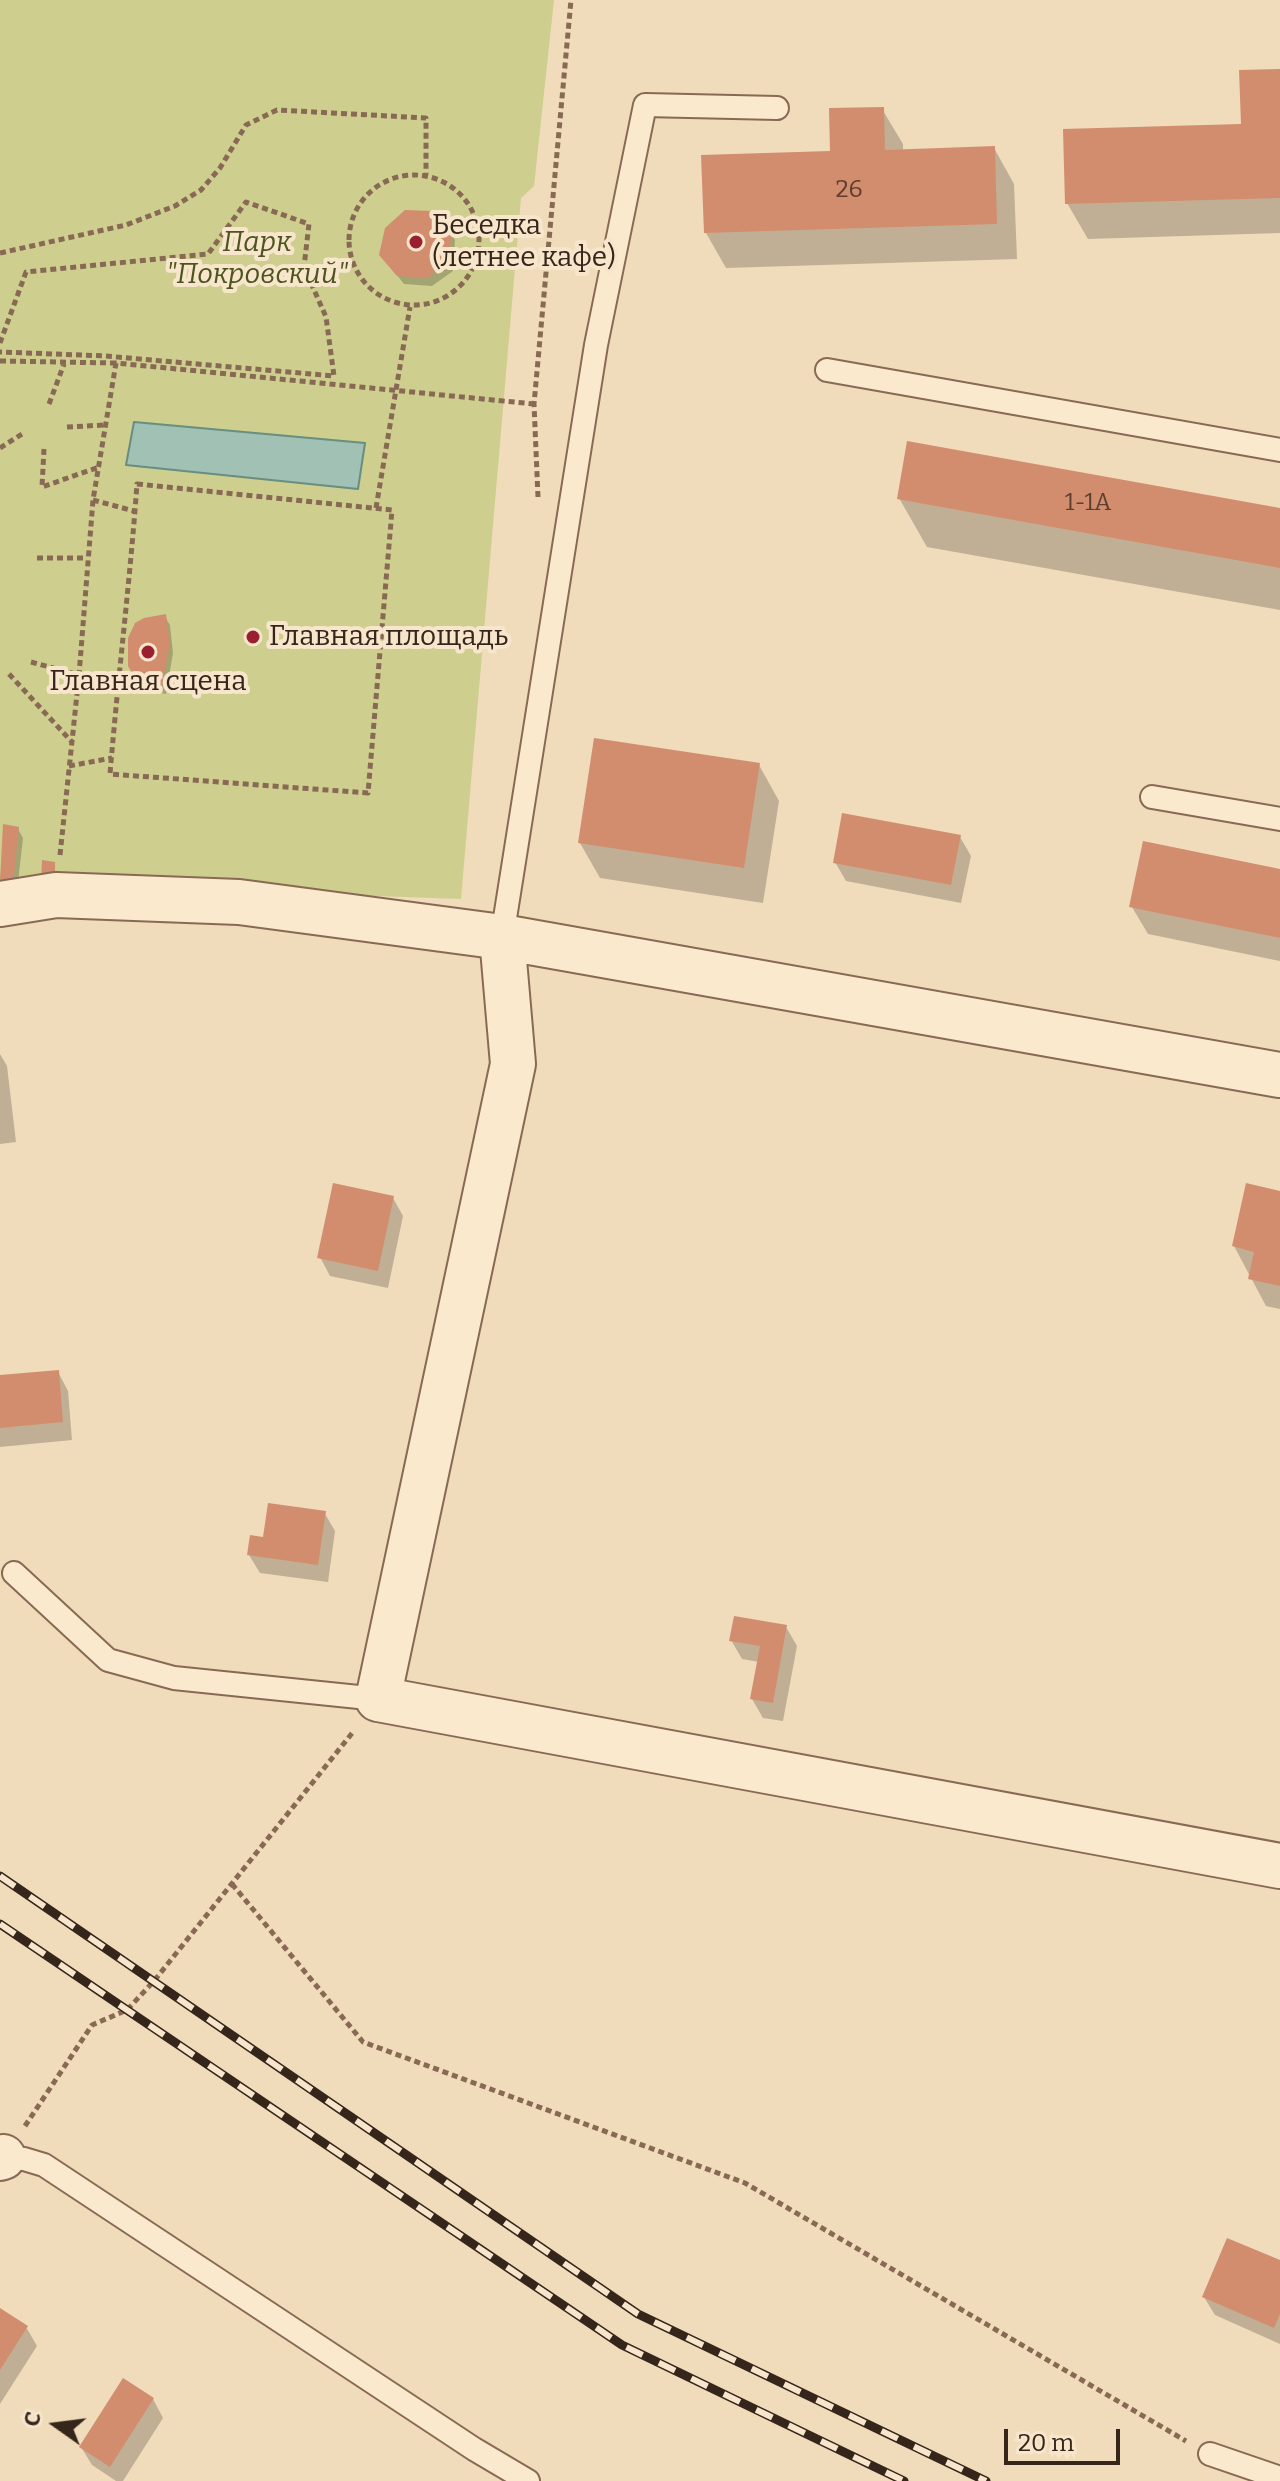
<!DOCTYPE html>
<meta charset="utf-8">
<style>
body{margin:0}
#map{position:relative;width:1280px;height:2481px;overflow:hidden;background:#f0dbbb;font-family:Bitter,serif}
canvas{display:block}
.north{position:absolute;left:16px;top:2385px;width:80px;height:80px;-webkit-text-stroke:6px #f7e6cb;paint-order:stroke;rotate:284deg;font-size:22px;font-weight:700;line-height:32px;text-align:center;color:#36251a}
.north::after{content:'';display:block;margin:auto;width:28px;height:36px;background:#36251a;clip-path:polygon(50% 0,100% 100%,50% 72%,0 100%)}
.scale{position:absolute;left:1004px;top:2429px;width:116px;height:36px;box-sizing:border-box;border:4px solid #36251a;border-top:0;padding-left:10px;font-size:24px;line-height:28px;white-space:nowrap;color:#36251a;-webkit-text-stroke:6px #f7e6cb;paint-order:stroke}
</style>
<div id="map">
<canvas width="1280" height="2481"></canvas>
<div class="north">С</div>
<div class="scale">20 m</div>
</div>
<script>
const ctx = document.querySelector('canvas').getContext('2d');
ctx.lineJoin = 'round';
function paint(path, color) { ctx.fillStyle = color; ctx.fill(path, 'evenodd'); }
function stroke(path, color, width, dash) { ctx.strokeStyle = color; ctx.lineWidth = width; ctx.lineCap = dash ? 'butt' : 'round'; ctx.setLineDash(dash || []); ctx.stroke(path); }
function write(font, color, halo, rows, align = 'center') {
  ctx.font = font + ' Bitter,serif'; ctx.lineWidth = 8; ctx.setLineDash([]); ctx.textBaseline = 'middle'; ctx.strokeStyle = halo; ctx.fillStyle = color; for (const [text, x, y, turn = 0] of rows) {
    ctx.save(); ctx.translate(x, y); ctx.rotate((+turn || 0) * Math.PI / 180); ctx.textAlign = isNaN(turn) ? turn : align; if (halo) ctx.strokeText(text, 0, 0); ctx.fillText(text, 0, 0); ctx.restore();
  }
}
paint(new Path2D(`
 M0,0H554L534,186L521,198L461,899L90,886L0,887Z`), '#cece8f');
const water = new Path2D(`
 M134,422L365,443L358,489L126,465Z`);
paint(water, '#a0c1b3');
stroke(water, '#678e80', 2);
paint(new Path2D(`
 M1280,71V233L1088,239L1067,203L1243,126Z
 M882,109L903,144V151L994,148L1014,184L1017,259L726,268L706,233L832,153Z
 M449,230L455,240L453,271L432,286L404,284L381,255Z
 M899,498L1280,510V610L927,547Z
 M165,617L170,625L173,653L166,694L150,691L142,685L130,665Z
 M759,765L779,801L763,903L600,878L580,843Z
 M5,827L18,829L23,838L17,892L0,883Z
 M960,837L971,856L961,903L846,881L835,862Z
 M1280,871V961L1148,934L1132,907Z
 M0,1054L7,1066L16,1142L0,1144Z
 M1280,1193V1309L1266,1306L1234,1246Z
 M393,1198L403,1216L388,1288L330,1276L320,1257Z
 M58,1372L68,1391L72,1440L0,1447V1377Z
 M324,1512L335,1531L328,1582L260,1573L249,1555L264,1539Z
 M786,1627L797,1646L783,1721L763,1718L752,1699L759,1662L742,1659L731,1640Z
 M1280,2262V2344L1215,2315L1204,2297Z
 M0,2310L26,2327L37,2346L0,2404Z
 M153,2399L163,2418L123,2481H116L92,2465L81,2447Z`), '#0003');
paint(new Path2D(`
 M1280,69V198L1065,204L1063,129L1241,124L1239,70Z
 M884,107L885,150L995,146L997,224L704,233L701,155L830,151L829,108Z
 M405,210L433,211L451,229L450,261L427,278L397,276L379,255L385,228Z
 M907,441L1280,508V568L897,499Z
 M166,614L170,643L162,686L150,685L134,676L128,666V638L135,623L144,618Z
 M594,738L760,763L744,868L578,843Z
 M842,813L961,835L951,885L833,863Z
 M3,824L19,827L13,884L0,882Z
 M1143,841L1280,869V938L1129,907Z
 M42,860L55,862V883H41Z
 M333,1183L394,1196L378,1271L317,1258Z
 M1246,1183L1280,1191V1286L1248,1279L1254,1252L1232,1246Z
 M59,1370L63,1422L0,1428V1375Z
 M268,1503L326,1511L318,1565L247,1555L250,1535L263,1537Z
 M734,1616L787,1625L773,1703L750,1699L760,1646L729,1641Z
 M1227,2238L1280,2260V2314L1274,2328L1202,2297Z
 M0,2308L28,2326L0,2370Z
 M123,2378L154,2398L110,2467L79,2447Z`), '#d18d6e');
const service = new Path2D(`
 M827,370L1280,450
 M1152,797L1280,819
 M502,937L596,345L645,105L777,108
 M14,1573L108,1660L174,1678L378,1699
 M3,2157L24,2159L44,2165L474,2449L528,2481
 M1210,2454L1280,2478`);
const minor = new Path2D(`
 M0,904L56,895L239,902L502,937L1280,1075
 M502,937L513,1064L378,1699L1280,1866
 M0,2158L3,2157`);
stroke(service, '#886a54', 26);
stroke(minor, '#886a54', 48);
stroke(new Path2D(`
 M349 240a65 65 0 1 1 130 0a65 65 0 1 1-130 0Z
 M0,253L126,225L175,206L201,190L220,168L246,125L277,110L426,118V174
 M0,343L26,272L208,254L246,202L309,224L304,267L326,317L334,376L106,356L0,352
 M0,361L116,363
 M49,404L64,364
 M67,427L104,425
 M0,448L22,434
 M44,449L42,487L99,467
 M137,484L392,510L368,793L110,774C118,677 130,581 137,484Z
 M538,497L534,404L571,0
 M93,500L134,511
 M376,508L410,307
 M37,558H87
 M31,662L79,675
 M9,674L72,742
 M69,766L112,758
 M60,855L79,675L93,500L116,363L534,404
 M232,1884L363,2042L745,2183L1186,2441
 M25,2126L92,2025L127,2010L154,1981L353,1732`), '#886a54', 5, [6, 4]);
stroke(service, '#fbe9ce', 22);
stroke(minor, '#fbe9ce', 44);
const rail = new Path2D(`
 M0,1876L638,2314L986,2481
 M0,1924L622,2345L904,2481`);
stroke(rail, '#36251a', 9);
stroke(rail, '#f7e6cb', 6, [18]);
for (const [x, y, r, color] of [
 [416,242,8,"#9b202f"],
 [253,637,8,"#9b202f"],
 [148,652,8,"#9b202f"]
]) { const dot = new Path2D(); dot.arc(x, y, r, 0, 2 * Math.PI); ctx.fillStyle = color; ctx.fill(dot); stroke(dot, '#f7e6cb', 3); }
write('24px', '#5d3f2f', null, [
 ["26",849,190],
 ["1-1А",1088,503]
]);
write('28px', '#36251a', '#f7e6cb', [
 ["Беседка",432,226],
 ["(летнее кафе)",432,258],
 ["Главная площадь",269,637],
 ["Главная сцена",148,682,"center"]
], 'left');
write('italic 28px', '#4c541f', '#f7e6cb', [
 ["Парк",257,243],
 ["\"Покровский\"",257,275]
]);
</script>
